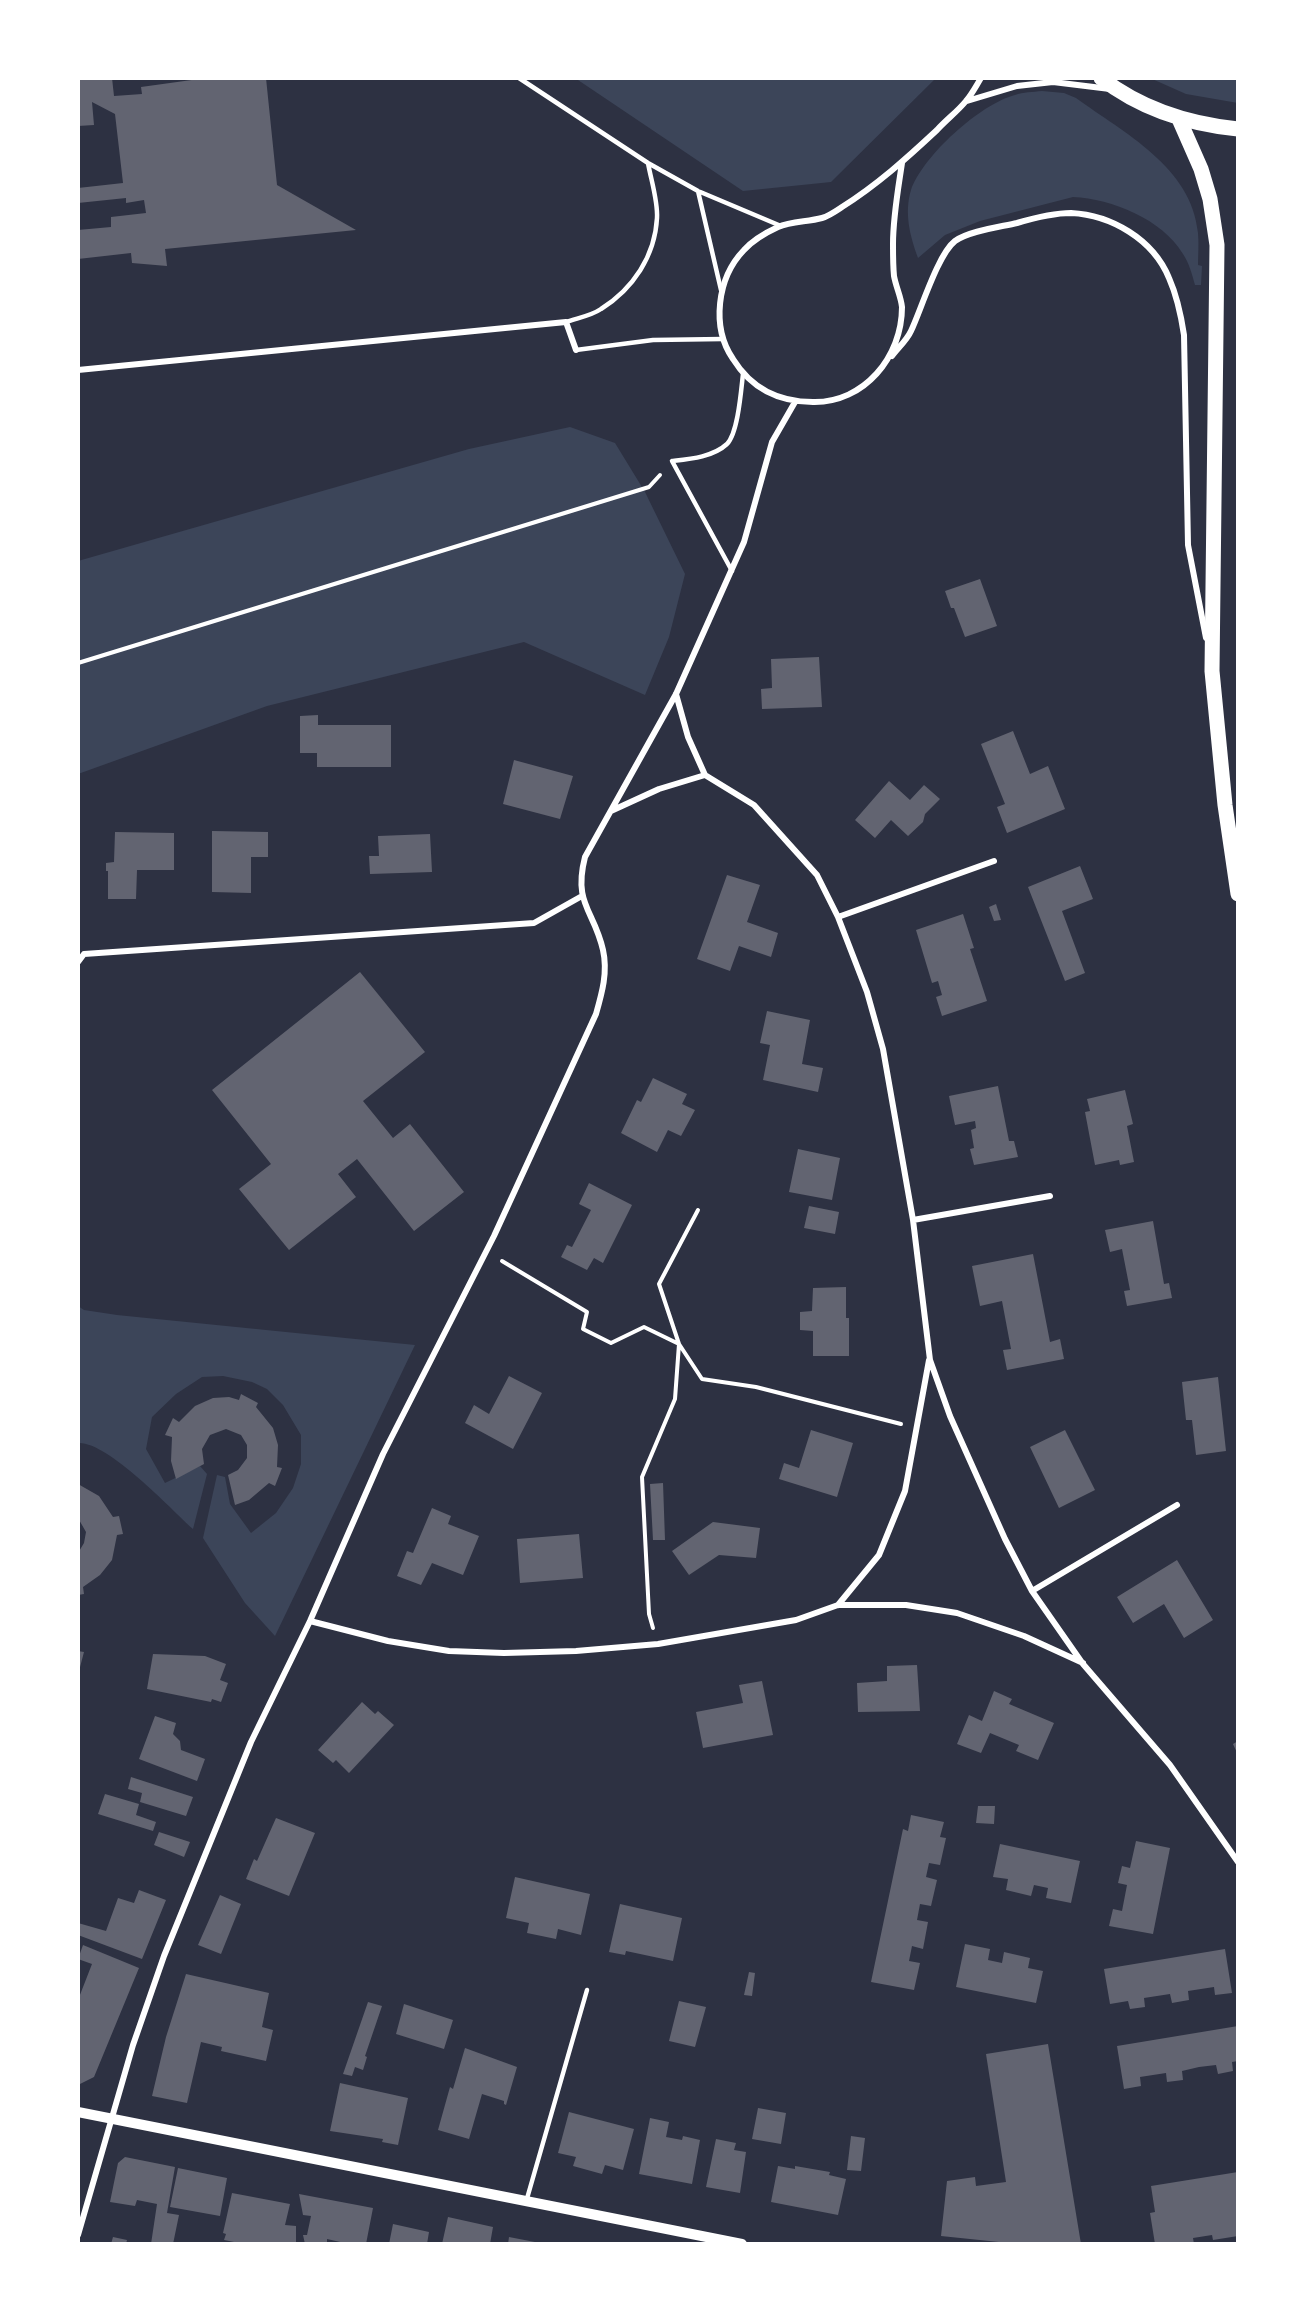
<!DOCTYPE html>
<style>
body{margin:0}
#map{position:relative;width:1316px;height:2322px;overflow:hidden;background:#2d3142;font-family:"Exo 2",sans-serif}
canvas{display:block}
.frame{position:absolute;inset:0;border:80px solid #fff;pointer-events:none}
</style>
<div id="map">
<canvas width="1316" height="2322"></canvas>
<div class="frame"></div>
</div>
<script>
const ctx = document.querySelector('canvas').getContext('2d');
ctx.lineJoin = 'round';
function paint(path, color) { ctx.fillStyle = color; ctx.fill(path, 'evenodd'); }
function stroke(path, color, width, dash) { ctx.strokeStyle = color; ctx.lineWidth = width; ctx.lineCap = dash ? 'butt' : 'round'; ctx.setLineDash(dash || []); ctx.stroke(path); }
paint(new Path2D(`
 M575,78H936L831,182L743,191Z
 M1150,78H1238V103L1186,94Z
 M1042,91L1064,93L1076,98C1124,133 1192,167 1198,233C1199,244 1198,255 1198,265L1202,266L1201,285H1195C1192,274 1189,263 1183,254C1162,219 1112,199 1073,197L980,221L945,235L918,258C910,236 904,213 911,190C923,156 980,104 1015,95C1023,92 1033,92 1042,91Z
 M570,427L615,443L645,492L685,574L669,637L645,695L524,642L267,706L78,774V561L469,449Z
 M78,1306L84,1310L117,1315L415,1345L275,1636L245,1603L203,1538L217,1475L225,1477L230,1504L251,1533L276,1513L293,1488L301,1464V1435L283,1405L267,1389L252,1382L223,1376L202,1377L176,1394L152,1417L146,1449L165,1483L200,1466L207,1474L193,1529C170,1508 107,1441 78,1443Z`), '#3c4559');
paint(new Path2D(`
 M78,78H112L114,96L142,94L141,87L206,78H266L277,185L356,230L165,249L167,266L132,263L131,253L78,259V230L111,227V217L146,213L144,200L126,203V198L78,203V188L123,183L115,114L92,102L94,125L78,126Z
 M980,579L997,626L965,637L954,608H951L945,591Z
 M819,657L822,707L762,709L761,689L772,688L771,659Z
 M318,715V725H391V767H317V753H300V716Z
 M1013,731L1030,774L1048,766L1065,809L1007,833L997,807L1005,804L981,744Z
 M514,760L573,776L560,819L503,804Z
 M889,781L910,800L924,785L940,799L925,814L923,822L908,836L891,820L875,838L855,820Z
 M212,831L268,832V857H251V893L212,892Z
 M115,832L174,833V870H137L136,899H108V871H106V863L114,862Z
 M430,834L432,872L370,874L369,856H379L378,836Z
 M1080,866L1093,899L1062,911L1085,973L1065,981L1028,887Z
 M727,875L760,885L747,922L778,933L771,957L739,946L730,971L697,959Z
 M996,904L1001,920L994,921L989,907Z
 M963,914L974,948L970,949L987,1001L942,1016L936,997L942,995L938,981L932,983L916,930Z
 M360,972L425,1052L363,1101L393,1138L410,1124L464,1192L414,1231L357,1159L338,1174L356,1197L289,1250L239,1189L271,1164L212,1090Z
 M767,1011L810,1020L802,1064L823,1068L818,1092L763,1080L770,1045L760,1043Z
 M653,1078L687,1094L682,1104L695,1110L681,1136L668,1130L657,1152L621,1133L637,1100L641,1102Z
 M998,1086L1009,1141H1014L1018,1157L974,1165L970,1149L974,1148L971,1130L976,1128L975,1121L955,1125L949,1096Z
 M1125,1090L1133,1124L1127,1126L1134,1162L1120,1165L1119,1160L1095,1165L1085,1112L1090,1111L1087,1099Z
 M798,1149L840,1158L832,1200L789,1192Z
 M589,1183L632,1205L603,1263L594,1258L587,1270L561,1257L567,1245L572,1247L591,1210L579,1204Z
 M809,1206L839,1212L835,1234L804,1228Z
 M1153,1221L1164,1284L1169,1283L1172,1298L1127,1306L1124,1291L1130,1290L1122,1249L1110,1252L1105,1230Z
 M1033,1254L1050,1342L1060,1339L1064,1359L1007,1370L1003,1350L1011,1349L1002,1301L980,1306L972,1266Z
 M846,1287V1318H849V1356H813V1331L800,1330V1312L812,1311L813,1288Z
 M509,1376L542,1393L513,1449L465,1423L474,1405L489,1414Z
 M1218,1377L1226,1451L1196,1455L1192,1420H1186L1182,1382Z
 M241,1394L258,1403L256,1407L273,1428L278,1445L277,1467L282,1468L275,1486L269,1483L249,1500L235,1505L228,1475L238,1470L247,1458V1445L241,1435L226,1429L210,1435L202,1449L204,1464L176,1479L171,1461L172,1437L165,1435L173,1418L179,1422L195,1406L213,1398L229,1397L239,1400Z
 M811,1430L853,1443L837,1497L779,1479L784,1463L799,1468Z
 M1065,1430L1095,1490L1059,1508L1030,1447Z
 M663,1483L665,1540H653L650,1484Z
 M78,1484L99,1496L113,1517L119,1516L123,1534L117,1535L112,1560L100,1575L83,1587L84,1594L78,1595V1553L84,1543L86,1532L78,1518Z
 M432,1508L451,1516L448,1524L479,1536L463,1575L432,1563L421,1585L397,1576L407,1551L413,1553Z
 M713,1522L760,1528L756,1558L719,1555L689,1575L672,1551Z
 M579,1534L583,1578L520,1583L517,1539Z
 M1177,1560L1213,1620L1184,1638L1164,1604L1133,1623L1117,1597Z
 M78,1651L84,1652L79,1671H78Z
 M153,1654L205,1656L226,1664L220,1680L228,1683L221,1702L212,1699L211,1702L147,1689Z
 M917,1665L920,1711L858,1712L857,1683L887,1681V1666Z
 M762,1681L773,1735L703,1748L696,1712L743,1703L739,1685Z
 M994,1691L1012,1699L1009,1704L1054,1723L1038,1760L1016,1751L1019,1745L990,1733L981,1753L957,1744L969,1715L982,1721Z
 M362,1702L375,1714L378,1711L394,1725L349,1773L336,1760L333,1763L318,1750Z
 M155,1716L176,1723L173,1734L180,1741L181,1750L205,1759L197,1781L139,1759Z
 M1238,1741V1755L1233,1744Z
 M131,1777L193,1797L186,1816L140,1802L142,1793L128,1789Z
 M105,1794L139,1804L136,1815L156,1822L153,1831L98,1814Z
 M978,1806H995L994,1824L976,1823Z
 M911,1815L944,1822L940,1837L946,1838L940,1865L929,1863L926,1877L937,1880L931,1906L920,1904L917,1920L928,1922L923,1949L912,1946L909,1961L920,1963L914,1990L871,1982L903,1829L908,1831Z
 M276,1818L315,1833L289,1896L246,1879L254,1859L257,1861Z
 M159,1832L190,1842L184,1857L154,1845Z
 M1136,1841L1170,1848L1153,1934L1109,1926L1113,1909L1122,1911L1127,1885L1118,1883L1122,1866L1130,1868Z
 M1000,1844L1080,1861L1071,1903L1046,1898L1048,1888L1034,1885L1031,1896L1006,1890L1008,1879L993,1877Z
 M515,1877L590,1894L581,1935L558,1929L556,1939L527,1933L529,1923L506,1918Z
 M139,1890L166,1900L142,1959L78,1935V1923L106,1931L118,1898L134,1903Z
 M220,1895L241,1904L221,1954L198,1945Z
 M620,1904L682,1918L673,1961L626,1951L625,1955L609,1952Z
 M965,1944L990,1949L988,1960L1002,1963L1004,1952L1030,1958L1028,1968L1043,1971L1036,2003L956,1987Z
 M83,1945L139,1968L94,2077L80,2084H78V2000L92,1964L78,1959Z
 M1225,1949L1232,1993L1215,1995L1214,1987L1188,1991L1189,2000L1172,2003L1170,1994L1144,1998L1145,2007L1130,2009L1128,2001L1110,2004L1104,1969Z
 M749,1972L755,1973L752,1996L744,1995Z
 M186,1974L269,1993L262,2027L273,2030L266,2061L221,2051L222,2047L201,2042L187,2103L152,2096L166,2037Z
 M679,2001L706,2007L695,2047L669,2041Z
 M368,2002L382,2006L365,2056L367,2057L363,2070L355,2067L352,2076L343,2074Z
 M404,2004L453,2020L444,2049L396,2034Z
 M1238,2026V2061L1232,2062L1233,2071L1218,2074L1216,2065L1199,2067L1182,2071L1183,2080L1167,2082L1166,2073L1140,2077L1141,2086L1124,2089L1117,2046Z
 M1048,2044L1081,2244H1018L941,2236L947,2181L975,2177L976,2186L1006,2182L986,2054Z
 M465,2048L517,2067L506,2105L504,2104V2101L482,2094L469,2139L438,2130L450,2087L453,2089Z
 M340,2083L408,2098L398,2145L382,2142L383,2139L330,2131Z
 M758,2108L786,2113L781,2144L752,2139Z
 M569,2112L634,2129L623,2170L605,2165L602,2174L573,2166L576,2157L558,2153Z
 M650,2118L669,2122L666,2137L682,2140L683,2136L700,2140L692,2184L639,2174Z
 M851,2136L865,2138L861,2171L847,2170Z
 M716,2139L736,2143L734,2150L746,2152L740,2193L706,2187Z
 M125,2157L175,2167L167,2213L179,2215L173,2244H151L157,2204L137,2200L135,2206L110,2202L118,2163Z
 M778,2166L795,2169V2166L830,2172L829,2175L846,2179L838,2215L771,2202Z
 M178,2168L227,2178L220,2216L170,2207Z
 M1238,2172V2236L1213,2240L1212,2235L1193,2238L1194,2244H1155L1150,2213L1155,2212L1151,2186Z
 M232,2193L290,2204L285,2225L296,2226V2244H244L224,2240L226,2234L223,2233Z
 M299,2194L373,2208L366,2244H349L327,2239V2244H305L303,2235H307L311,2216L303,2215Z
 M448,2217L493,2227L490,2244H442Z
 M393,2224L429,2232L427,2244H389Z
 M113,2237L127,2240L126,2244H111Z
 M509,2237L540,2243V2244H508Z`), '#626471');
stroke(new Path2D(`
 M78,663L649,487L660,475
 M502,1261L587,1312L583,1329L611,1343L644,1327L679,1344L659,1284L698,1210
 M653,1628L649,1614L642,1477L675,1399L679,1344L702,1379L756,1387L901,1424`), '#fff', 4);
stroke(new Path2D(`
 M519,78L648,163L698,191L781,226
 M698,191L721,290
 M566,322C577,318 591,316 601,309C633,289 655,256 657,218C658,201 651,180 648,163
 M576,350L653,340L723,339
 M732,571L672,461C690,459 713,457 727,444C738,433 741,391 743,374
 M526,2202L587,1990`), '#fff', 4.5);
stroke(new Path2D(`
 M967,101L1017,86L1053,82L1110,89
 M902,163C898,190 893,217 893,244C893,255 893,266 894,276C896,287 901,297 902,307C902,357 864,403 813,402C779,402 751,388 733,359C711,327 717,278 744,250C753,240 765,233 778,227C791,221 808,222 822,218C829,216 836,211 842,207C877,185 907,158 937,130C946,120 958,111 966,101C972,94 976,86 981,78
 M892,356C898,348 907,340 911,331C921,310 938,254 955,241C969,231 1000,227 1017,223C1034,218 1052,213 1071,213C1111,215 1153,239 1169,278C1177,296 1181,315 1184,335L1188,545L1206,638
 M78,370L566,322L576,350
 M705,775L754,805L817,875L838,917L867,992L883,1049L913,1220L930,1360L950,1416L1005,1539L1032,1591L1083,1664L1170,1765L1238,1862
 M611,811L659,789L705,775L688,737L676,694
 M838,917L994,861
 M78,962L84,954L534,923L582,896
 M913,1220L1050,1196
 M1032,1591L1177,1505
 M838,1605L879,1555L905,1491L929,1360
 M310,1621L388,1641L449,1651L504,1653L576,1651L658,1644L796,1620L838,1605H906L957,1613L1024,1636L1083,1663
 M78,2235L133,2045L164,1956L251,1742L310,1621L383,1454L494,1236L596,1014C602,993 608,972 603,950C594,910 573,904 585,857L676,694L744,542L772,442L795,402`), '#fff', 6);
stroke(new Path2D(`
 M78,2112L742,2244`), '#fff', 10);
stroke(new Path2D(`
 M1101,78C1141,109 1188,124 1238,129
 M1179,119L1201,169L1210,199L1217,245L1212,671L1225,805L1238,894`), '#fff', 15);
</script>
